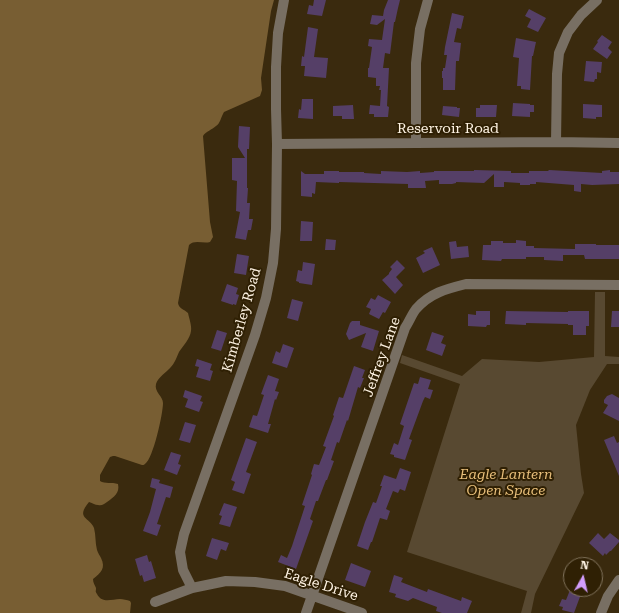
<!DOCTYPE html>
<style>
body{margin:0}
#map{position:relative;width:619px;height:613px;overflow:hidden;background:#3a2a0e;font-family:"Roboto Serif",serif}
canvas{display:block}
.north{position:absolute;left:563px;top:557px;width:40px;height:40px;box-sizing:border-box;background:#2f2004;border:1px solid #82745d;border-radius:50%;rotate:8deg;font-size:11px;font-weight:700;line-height:16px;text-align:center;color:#fef3e3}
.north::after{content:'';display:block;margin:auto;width:14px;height:18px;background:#d29dfd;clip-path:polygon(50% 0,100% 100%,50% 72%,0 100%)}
</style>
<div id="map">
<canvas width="619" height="613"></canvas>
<div class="north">N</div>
</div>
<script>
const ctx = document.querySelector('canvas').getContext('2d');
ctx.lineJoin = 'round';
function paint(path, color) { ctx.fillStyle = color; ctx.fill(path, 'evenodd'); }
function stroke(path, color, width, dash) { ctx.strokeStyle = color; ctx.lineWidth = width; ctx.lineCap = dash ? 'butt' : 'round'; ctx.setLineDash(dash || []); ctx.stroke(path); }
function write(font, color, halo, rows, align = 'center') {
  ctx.font = font + ' "Roboto Serif",serif'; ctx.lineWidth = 4; ctx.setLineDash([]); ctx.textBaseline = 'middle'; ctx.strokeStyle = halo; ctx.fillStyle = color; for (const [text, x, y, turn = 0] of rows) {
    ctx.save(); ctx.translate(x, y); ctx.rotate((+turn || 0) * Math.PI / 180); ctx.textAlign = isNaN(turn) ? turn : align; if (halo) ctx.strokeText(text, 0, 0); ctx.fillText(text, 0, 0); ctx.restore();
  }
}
paint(new Path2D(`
 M595,292H605V356L619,357V364H607L590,390L576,425L581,474L584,493L535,594L531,613H521L527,591L407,552L460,384L400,363L402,355L462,376L482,359L539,362L594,357Z`), '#584931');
paint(new Path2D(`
 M0,0H274L271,11L261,78L262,90L260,96L224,112C221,117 220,124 216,126C212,130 206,131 203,136L210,222L213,237L210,242C203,244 195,239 189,245L178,303C179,309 184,309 188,313C189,318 192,326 191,331C190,339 183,346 179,352C176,359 174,365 168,370C164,374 158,378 156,384C154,392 163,396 163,403C163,414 153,459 145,464C144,465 143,465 142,465L115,456H113L110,457L100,475V481C105,484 112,482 118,484C120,493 114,497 107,502C104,504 102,506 98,505C95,505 93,503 89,502C75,519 90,517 94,528C96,535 95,543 97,550C98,553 100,556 101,558C106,568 101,573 93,579C93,583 95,585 96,588C96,592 95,591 97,594C102,604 112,599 120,599C123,599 127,600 130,601L131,603L130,613H0Z`), '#785e33');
paint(new Path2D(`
 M314,0H326L322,16L307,14L309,5L313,6Z
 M388,0H400L398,8L395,22H394L390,54L385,53L383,68H389L387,106L389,107L388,117H374V114H369L370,105L380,106L381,90H379L380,86H376V78L368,77V68H369L372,47L368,46L369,39L382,40L385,19L377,25L370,24L372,15L383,16L384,10Z
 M529,9L546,18L538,32L527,27L531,19L525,16Z
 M452,13L464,16L461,29L457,28L454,42L461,43L459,61H456L455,90H443V78H442V71H443V68H445L447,55H444L445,47Z
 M308,27L318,29L314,57L328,58L326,78L304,76L305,66H301L302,56L304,57Z
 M602,35L612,42L608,48L612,52L607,59L593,49L598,42L597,41Z
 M516,38L536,42L533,56H532L530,90L521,89V86H517L519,58L513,57Z
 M586,61L602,62L601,73L597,72V79H595L594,82L584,81Z
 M302,99H313V119L298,118L299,109L301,110Z
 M513,103L530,104V105H534V112H530V117L512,116Z
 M583,104L602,105V117H596V119L583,118Z
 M353,105L354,119H342V116H333V106Z
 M480,105H497L496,117H476V108H480Z
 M443,106L457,107V108H460L459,117L442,115Z
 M239,126L250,127L249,149H247V188H248L247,203H250L249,219H253L251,230H248L246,240L235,238L240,212L236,211L237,181L232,180V158H245L238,147Z
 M474,170L511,171V173H529V171H548L549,170L602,173V171L610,170V172H619V184L592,185L581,184V192L574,191V185L536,182V184H530V185H520V183L504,182V187H494V174L484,183L456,182V183L452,184H439V180L425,181L426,188H408V184L339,182V183L316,182L315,194L312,193V197L301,196V171L305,174H324V171H339V172H364V173L381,174V171L407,172L420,171V173L434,172V171H474Z
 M301,221L313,222L312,241H300Z
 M326,239L336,240L335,250H325Z
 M516,240L526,241V246H534V248L575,249V244H596V245H619V259H585L584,255H563V261L544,260V257H526V259H502L501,261L482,260L483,245H491V241H503V243H516Z
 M456,241L457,247L468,246L469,257L451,259L449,242Z
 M432,247L440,265L423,273L416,258L425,253L423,251Z
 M237,254L249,256L246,275L234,273Z
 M397,260L405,268L396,277L403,285L395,294L382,280L389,274V273L392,269L390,267Z
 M303,262L315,264L312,285L299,283V282L296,281L298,270L302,271Z
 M227,284L238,288L236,294L239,295L236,305L233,304V305L221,301Z
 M378,295L391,302L385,313L383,312L379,319L369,314L371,309L366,307L371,298L375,300Z
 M292,299L303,302L298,321L287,318Z
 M476,311H490V325H487L486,327L468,326V314L476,315Z
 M506,311L568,312V311H589V326H586V335H573V325H568V324L526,323V325L505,324Z
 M612,311H619V327H611Z
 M352,321H360V325L379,331L373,351L361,347L366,333L349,340L346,334L350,323Z
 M217,330L227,333L221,351L211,348Z
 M432,332L444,336L441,343L446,345L442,356L426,350Z
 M283,344L294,348L287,368L272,363L276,351L280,353Z
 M197,359L212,364L210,370L213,371L210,381L196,377L199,367L195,366Z
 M354,366L365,370L362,378H364L360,388L358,387L348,421L347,420L339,443L337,442L331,460L334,461L327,480H326L318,501H316L310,519L313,521L296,569L278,562L281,555L287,558L292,546L305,506L302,505L312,475L311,474L314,464L319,465L326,447L323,446L334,416L333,415L339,397L343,398Z
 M268,375L279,379L275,391L279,392L276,400L275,399L268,424H271L268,433L249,427L253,415L257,416L264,395L261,394Z
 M420,377L431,380L428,389L433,390L430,399L425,397L423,401L409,439L412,440L405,460L394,457V455L390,454L394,443L398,445L404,426L400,424L414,383L418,384Z
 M185,390L202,396L200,401L203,402L199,412L185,407L188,399L183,397Z
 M612,394L619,398V421L603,413L608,405L604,403V400L607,396Z
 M185,422L196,425L190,443L179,440Z
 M614,436L617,443L619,442V476L604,440Z
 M246,438L257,442L246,472L251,474L244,494L232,490L235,482L231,480Z
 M171,452L181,455L178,464L181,465L177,475L164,470Z
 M400,468L411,472L405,491L400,489L398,493L393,491L386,509L390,511L387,520L380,518L372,542H371L368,550L357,546L365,522L373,502L376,503L382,486H380L384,475L396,479Z
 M152,478L160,480L159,483L173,487L170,498L166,497L157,524L161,525L157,536L143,531L150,512L156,489L150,487Z
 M224,503L237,507L230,527L219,524L222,516L219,515Z
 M598,533L604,539L610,533L619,540V542L611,551H610L606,555L605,553L603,556L589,543Z
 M212,538L229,543L226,551L221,549L217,560L206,556Z
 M147,555L149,562L151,561L156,578L144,582L142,575L140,576L135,559Z
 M351,563L371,571L365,587L345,580Z
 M394,575L403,578L401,582L427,592L428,589L461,601L462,597L472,601L467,613H442L436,611L437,607L413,598L408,601L395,597L396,594L389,592Z
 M570,590L581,594L574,613L562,610L563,607L559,606L562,599L566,600Z`), '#553f67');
stroke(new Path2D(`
 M556,142L557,74L559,53L568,32L581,15L597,0
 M416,143V63L420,29L428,0
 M277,144L556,142L619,143
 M192,588L183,570L180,552L184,534L255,335L266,298L273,263L276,229L277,144L276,109V67L278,33L284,0
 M155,602L192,588L226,581L255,582L285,586L362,613
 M306,613L405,328C409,322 412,314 416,309C430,293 446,289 466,284L619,285
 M601,613L608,596L619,580`), '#786f63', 10);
write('14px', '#fef3e3', '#2f2004', [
 ["Reservoir Road",448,129],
 ["Kimberley Road",242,320,-74],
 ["Jeffrey Lane",382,357,-70],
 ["Eagle Drive",321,585,18]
]);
write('italic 14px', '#e7be7a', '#2f2004', [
 ["Eagle Lantern",506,475],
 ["Open Space",506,491]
]);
</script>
